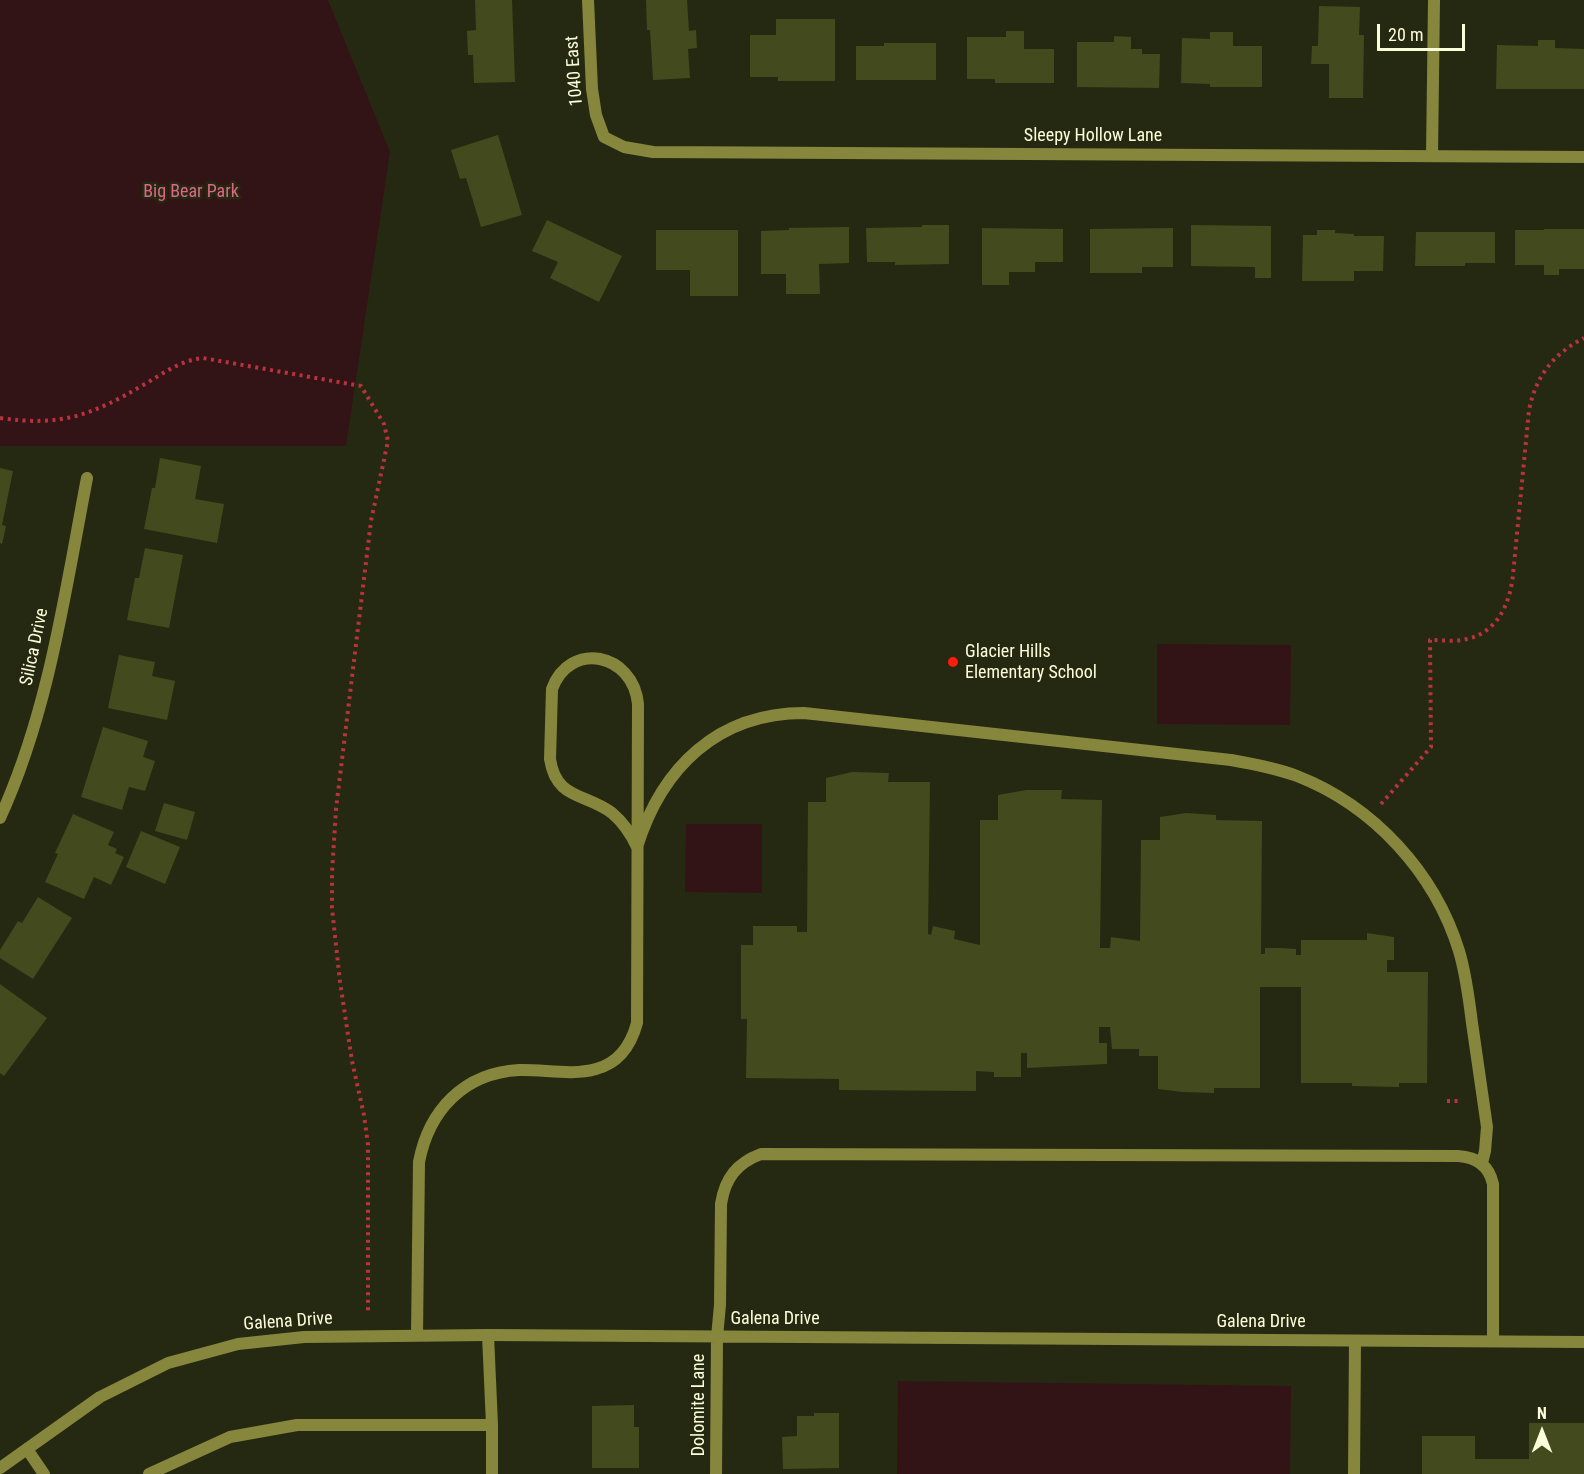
<!DOCTYPE html>
<style>
body{margin:0}
#map{position:relative;width:1584px;height:1474px;overflow:hidden;background:#262911;font-family:"Roboto Condensed",sans-serif}
canvas{display:block}
.north{position:absolute;left:1512px;top:1402px;width:60px;height:60px;-webkit-text-stroke:4px #262911;paint-order:stroke;rotate:0deg;font-size:16px;font-weight:700;line-height:24px;text-align:center;color:#fbfeda}
.north::after{content:'';display:block;margin:auto;width:21px;height:27px;background:#fbfeda;clip-path:polygon(50% 0,100% 100%,50% 72%,0 100%)}
.scale{position:absolute;left:1377px;top:24px;width:88px;height:27px;box-sizing:border-box;border:3px solid #fbfeda;border-top:0;padding-left:8px;font-size:18px;line-height:21px;white-space:nowrap;color:#fbfeda;-webkit-text-stroke:4px #262911;paint-order:stroke}
</style>
<div id="map">
<canvas width="1584" height="1474"></canvas>
<div class="north">N</div>
<div class="scale">20 m</div>
</div>
<script>
const ctx = document.querySelector('canvas').getContext('2d');
ctx.lineJoin = 'round';
function paint(path, color) { ctx.fillStyle = color; ctx.fill(path, 'evenodd'); }
function stroke(path, color, width, dash) { ctx.strokeStyle = color; ctx.lineWidth = width; ctx.lineCap = dash ? 'butt' : 'round'; ctx.setLineDash(dash || []); ctx.stroke(path); }
function write(font, color, halo, rows, align = 'center') {
  ctx.font = font + ' "Roboto Condensed",sans-serif'; ctx.lineWidth = 5; ctx.setLineDash([]); ctx.textBaseline = 'middle'; ctx.strokeStyle = halo; ctx.fillStyle = color; for (const [text, x, y, turn = 0] of rows) {
    ctx.save(); ctx.translate(x, y); ctx.rotate((+turn || 0) * Math.PI / 180); ctx.textAlign = isNaN(turn) ? turn : align; if (halo) ctx.strokeText(text, 0, 0); ctx.fillText(text, 0, 0); ctx.restore();
  }
}
paint(new Path2D(`
 M0,0H328L390,152L346,446H0Z
 M1157,644L1291,645L1290,725L1157,724Z
 M686,824H762V893L685,892Z
 M898,1381L1291,1386L1290,1474H897Z`), '#331416');
paint(new Path2D(`
 M475,0H512L515,82L474,83L473,55H468L467,31L476,30Z
 M646,0H687L689,31L696,30L697,48L688,49L690,78L653,80L650,30H647Z
 M1319,6L1360,7L1359,35H1364L1363,98H1329V64H1311L1312,46H1318Z
 M776,19H835V81H778V77H750V35H776Z
 M1006,31H1024V49H1054V83H995V79H967V37H1006Z
 M1210,32H1233V46H1262V87H1210V84L1181,83L1182,38L1210,39Z
 M1114,36L1131,37V49H1142V54H1160L1159,88L1077,87V42H1114Z
 M1538,40H1555V48L1584,49V89H1496L1497,45L1538,46Z
 M884,43H936V80H856V46H884Z
 M498,135L522,215L481,227L466,178L460,179L451,150Z
 M547,220L622,256L599,302L550,278L558,262L532,251Z
 M922,225H949V264L895,265V262H867L866,228L922,227Z
 M1191,225L1271,226V278H1255V267L1191,266Z
 M849,227V263L819,264L820,294H786V274H761V231L789,230V228Z
 M982,228L1063,229V262H1035V272H1009V285H982Z
 M1173,228V267H1142V273H1090V229Z
 M1544,229H1584V269H1559V275H1544V265H1515V230H1544Z
 M656,230H738V296H690V270H656Z
 M1317,230H1335V233L1354,234V236H1384L1383,271H1354V281H1302L1303,235H1317Z
 M1416,232H1495V263H1465V266H1415Z
 M160,458L201,466L195,499L224,504L217,543L144,529L152,488H155Z
 M0,468L13,471L2,525L6,526L2,544L0,543Z
 M145,548L183,555L169,628L127,620L135,578H139Z
 M119,655L155,662L152,676L175,681L167,720L108,708Z
 M103,727L148,741L143,757L155,761L145,791L129,787L122,810L81,797Z
 M852,772L889,773L888,782H930L928,934L931,935L933,926L955,931L954,939L980,945V820H998V795L1026,790H1062L1061,799L1102,800L1100,948H1110L1111,937L1140,941L1141,840H1160V817L1186,813L1216,815V820L1262,821L1261,954H1265V948H1279L1296,949V955H1301V940H1367V933L1394,937V960H1387V972H1428L1427,1083H1399V1087L1352,1086V1083H1301V987H1260V1088H1214V1093L1183,1092L1158,1089V1056H1139V1049H1112L1110,1027H1099V1043H1107V1064L1027,1068V1053H1021V1077H994V1072L976,1071V1091L839,1090V1079L746,1078L747,1019H741V945H753V926H797V932H807L808,802H826V778Z
 M164,803L195,812L187,840L155,831Z
 M73,814L114,832L108,845L117,849L115,853L124,857L111,885L94,877L84,899L45,882L58,854L55,853Z
 M141,831L180,847L165,884L126,867Z
 M38,897L72,918L33,979L0,958V950L18,921L22,923Z
 M0,984L47,1018L4,1076L0,1073Z
 M634,1405V1427H639V1468H592V1406Z
 M814,1413H839V1468L783,1469L782,1437L797,1436V1416H814Z
 M1529,1423H1584V1474H1422V1436H1475V1459H1529Z`), '#424a1e');
stroke(new Path2D(`
 M0,418C62,427 92,415 145,384C164,373 181,360 203,358L361,386L384,424L388,441L371,521L336,809L332,873V908L340,982L352,1061L364,1115L368,1145V1312
 M1381,804L1431,747L1430,640C1442,640 1456,642 1467,639C1498,632 1510,603 1513,575L1529,410C1536,376 1553,354 1584,338
 M1447,1101H1458`), '#b9333f', 4, [3, 4.5]);
stroke(new Path2D(`
 M637,847C662,767 718,713 804,713L1231,760C1254,764 1276,768 1297,776C1374,806 1435,873 1459,951C1466,974 1469,999 1472,1023C1477,1058 1482,1092 1487,1127L1485,1151L1482,1163
 M417,1335L419,1162C429,1110 464,1073 519,1070C543,1069 572,1076 596,1069C619,1063 631,1045 637,1023L638,704C633,653 570,640 552,689L550,759C556,800 586,793 612,813C624,823 631,834 637,847
 M488,1335L492,1425
 M717,1337L720,1305L721,1204C725,1178 737,1163 761,1154L1458,1156C1477,1157 1489,1166 1493,1184V1341
 M27,1449L44,1474
 M149,1474L230,1437L297,1425H492V1474
 M1354,1474L1355,1341`), '#86873d', 12);
stroke(new Path2D(`
 M588,0L592,89L596,115L604,137L624,147L653,152L1584,157
 M1432,156L1434,0
 M0,818C49,711 65,592 87,478
 M0,1468L100,1397L168,1363L238,1344L304,1337L488,1335L1584,1342
 M716,1474L717,1337`), '#86873d', 12);
for (const [x, y, r, color] of [
 [953,662,6,"#f91d0b"]
]) { const dot = new Path2D(); dot.arc(x, y, r, 0, 2 * Math.PI); ctx.fillStyle = color; ctx.fill(dot); stroke(dot, '#262911', 2); }
write('18px', '#fbfeda', '#262911', [
 ["1040 East",575,71,-94],
 ["Sleepy Hollow Lane",1093,136],
 ["Silica Drive",35,647,-78],
 ["Galena Drive",775,1319],
 ["Galena Drive",288,1322,-4],
 ["Galena Drive",1261,1322],
 ["Dolomite Lane",699,1405,-90]
]);
write('18px', '#de6687', '#262911', [
 ["Big Bear Park",191,192]
]);
write('18px', '#fbfeda', '#262911', [
 ["Glacier Hills",965,652],
 ["Elementary School",965,673]
], 'left');
</script>
